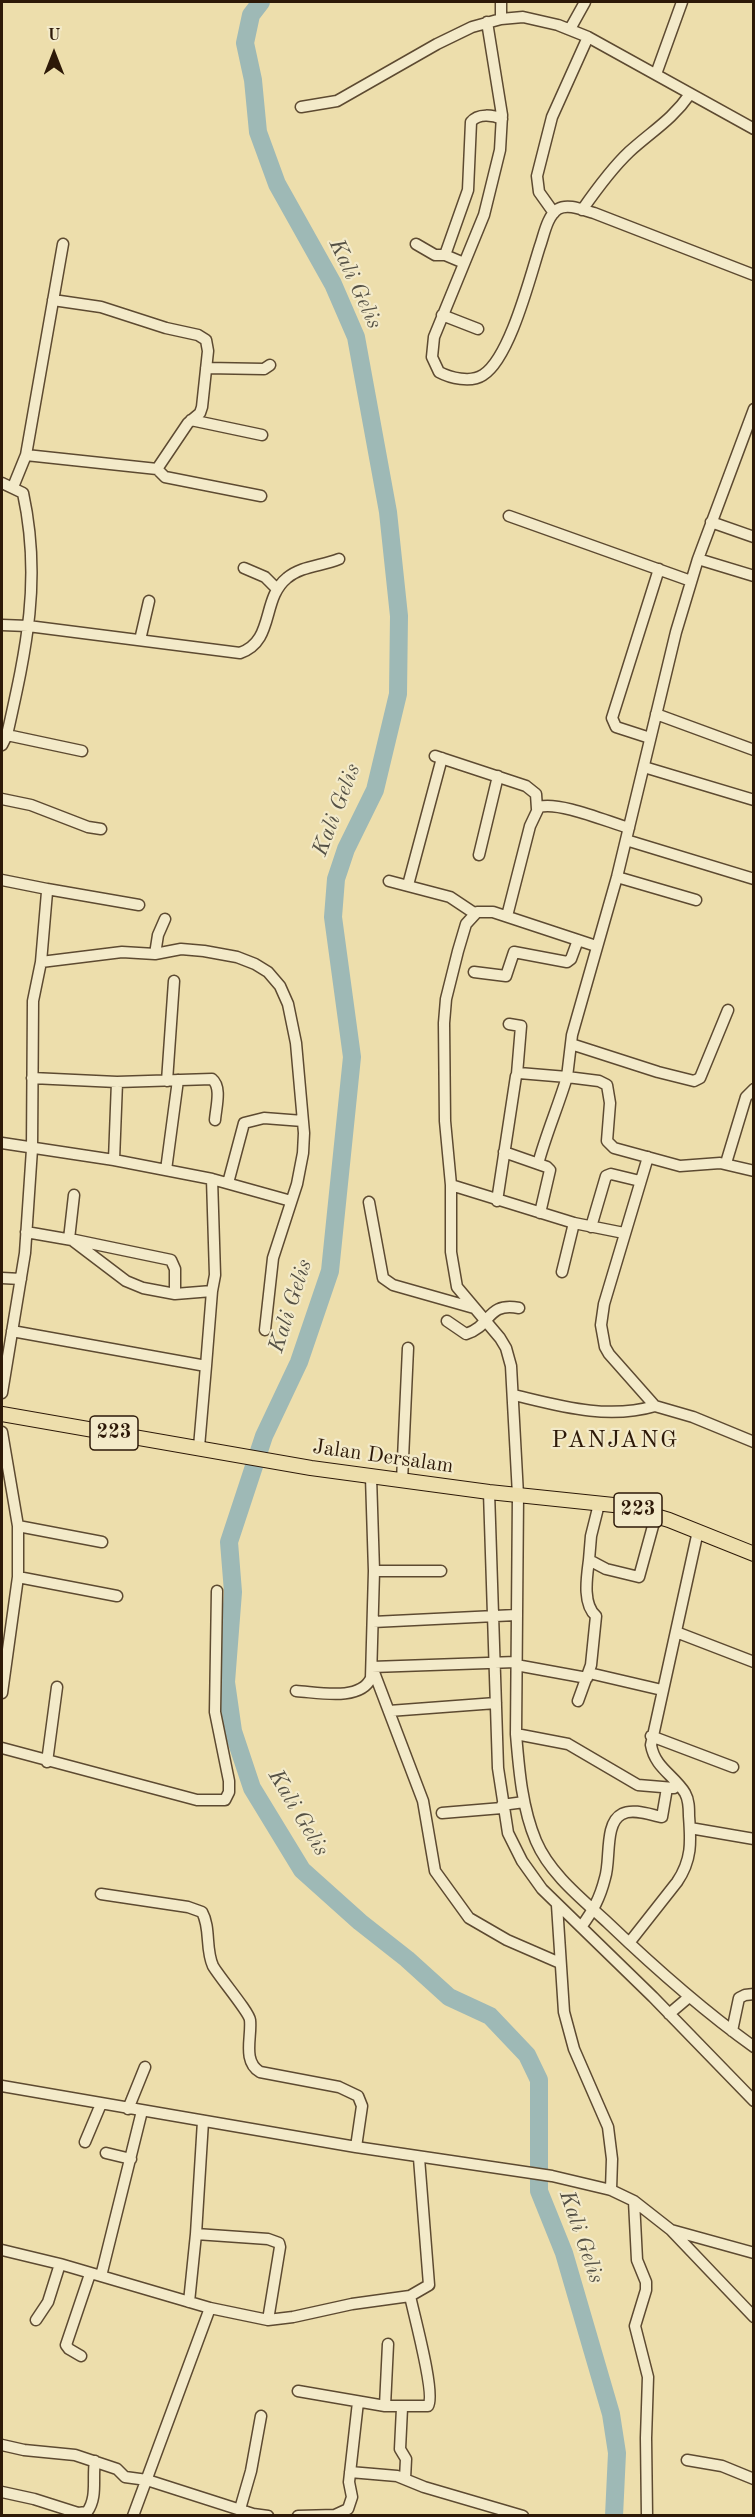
<!DOCTYPE html>
<style>
body{margin:0}
#map{position:relative;width:755px;height:2517px;overflow:hidden;background:#eddeac;font-family:"Old Standard TT",serif}
canvas{display:block}
.frame{position:absolute;inset:0;border:3px solid #2d1908;pointer-events:none}
.north{position:absolute;left:24px;top:24px;width:60px;height:60px;-webkit-text-stroke:4px #f3eac9;paint-order:stroke;rotate:0deg;font-size:16px;font-weight:700;line-height:24px;text-align:center;color:#2d1908}
.north::after{content:'';display:block;margin:auto;width:21px;height:27px;background:#2d1908;clip-path:polygon(50% 0,100% 100%,50% 72%,0 100%)}
</style>
<div id="map">
<canvas width="755" height="2517"></canvas>
<div class="frame"></div>
<div class="north">U</div>
</div>
<script>
const ctx = document.querySelector('canvas').getContext('2d');
ctx.lineJoin = 'round';
function stroke(path, color, width, dash) { ctx.strokeStyle = color; ctx.lineWidth = width; ctx.lineCap = dash ? 'butt' : 'round'; ctx.setLineDash(dash || []); ctx.stroke(path); }
function write(font, color, halo, rows, align = 'center') {
  ctx.font = font + ' "Old Standard TT",serif'; ctx.lineWidth = 4.5; ctx.setLineDash([]); ctx.textBaseline = 'middle'; ctx.strokeStyle = halo; ctx.fillStyle = color; for (const [text, x, y, turn = 0] of rows) {
    ctx.save(); ctx.translate(x, y); ctx.rotate((+turn || 0) * Math.PI / 180); ctx.textAlign = isNaN(turn) ? turn : align; if (halo) ctx.strokeText(text, 0, 0); ctx.fillText(text, 0, 0); ctx.restore();
  }
}
stroke(new Path2D(`
 M261,2L251,15L245,43L253,80L258,132L277,184L333,284L356,337L388,512L399,616L398,694L375,790L346,849L336,879L333,917L352,1057L330,1271L299,1362L264,1436L229,1542L233,1592L226,1682L233,1731L252,1788L302,1870L360,1922L407,1959L449,1997L490,2016L527,2055L539,2080V2191L564,2253L611,2414L617,2453L614,2516`), '#9eb9b6', 18);
const minor = new Path2D(`
 M501,2V19
 M487,22L502,115L500,150L484,215L434,337L432,357L439,372C450,378 471,383 483,375C510,358 530,277 540,246C544,235 547,216 558,209C568,203 583,210 594,213L754,275
 M570,29L585,2
 M656,74L682,2
 M301,107L337,101L437,44L472,27L501,19L523,17L558,25L588,37L754,129
 M582,210C596,190 611,169 629,152C652,131 672,120 690,94
 M554,213L539,192L537,176L552,117L588,37
 M416,244L435,255H445
 M464,263L445,255L468,190L471,122C478,113 493,115 502,119
 M53,300L101,307L166,328L198,335L206,340L208,351L202,407L200,413L188,423L157,469L165,477L261,496
 M442,315L478,329
 M206,368L264,369L270,365
 M754,409L698,559L676,632L617,877L572,1035L567,1077L599,1081L607,1085L610,1103L607,1141L614,1148L680,1166L720,1163L754,1171
 M191,420L262,435
 M26,455L157,469
 M2,483L23,493C42,580 26,650 7,735L2,745
 M13,487L26,455L63,244
 M509,516L691,581
 M711,522L754,537
 M698,559L754,576
 M244,568L265,577L277,589
 M2,625L28,626L240,653C275,641 261,599 287,578C301,566 322,566 339,559
 M140,640L149,601
 M656,714L754,750
 M7,735L82,751
 M650,738L616,727L612,718L659,569
 M435,756L526,786L536,794L537,809
 M644,767L754,800
 M2,799L31,805L88,827L101,829
 M626,840L754,879
 M479,855L498,776
 M617,877L696,900
 M2,880L47,889V892L41,962L33,1001L32,1149L25,1253L2,1393
 M389,881L450,897L474,913
 M408,885L442,758
 M47,889L139,905
 M507,916L530,826L539,807C559,801 608,822 629,828
 M596,946L493,912H477L466,924L458,951L446,999L444,1023L445,1121L451,1185V1252L457,1287L500,1338L506,1348L511,1366L518,1495L516,1734C519,1770 522,1808 536,1841C550,1874 582,1899 608,1923C654,1967 701,2009 754,2047
 M155,954L158,935L165,919
 M41,962L122,952L155,954L181,949L204,951L237,957L255,964L268,972L280,986L288,1004L296,1043L304,1133L303,1153L297,1184L273,1258L265,1330
 M474,972L506,976L514,952L567,962L571,959L578,940
 M509,1024L521,1026L517,1074
 M571,1044L658,1072L694,1081L700,1078L728,1010
 M32,1078L117,1082L212,1079C222,1087 216,1107 215,1120
 M167,1081L174,981
 M2,1143L114,1160L212,1179L291,1201
 M504,1152L547,1167L550,1170L540,1213
 M648,1157L604,1304L601,1325L605,1347L609,1354L655,1406L693,1417L754,1442
 M114,1160L117,1082
 M726,1163L746,1097L754,1089
 M166,1170L178,1080
 M228,1183L244,1123L264,1118L303,1121
 M451,1185L574,1223L624,1233
 M497,1201L516,1076L519,1073L567,1077C558,1107 546,1134 538,1164
 M369,1202L383,1278L393,1285L474,1308
 M591,1227L606,1176L611,1174L640,1181
 M26,1232L72,1240L126,1281L143,1288L175,1294L212,1291L206,1366
 M69,1239L74,1195
 M75,1240L171,1260L175,1269V1294
 M562,1272L574,1223
 M2,1278L21,1279
 M212,1291L215,1275L212,1179
 M447,1321L466,1334C492,1326 486,1302 519,1308
 M12,1331L206,1366L199,1447
 M514,1395C560,1406 607,1420 655,1406
 M2,1432L18,1526V1577L2,1693
 M402,1481L408,1348
 M489,1492L498,1768L508,1833L522,1861L542,1889L653,1997L754,2101
 M599,1504L591,1536L589,1560L606,1569L639,1577L656,1515
 M18,1526L102,1542
 M374,1571H441
 M18,1577L117,1596
 M373,1622L516,1615
 M676,1632L754,1662
 M516,1662L372,1667L423,1801L435,1871L469,1918L507,1940L560,1963
 M516,1665L587,1678
 M589,1673L662,1690
 M296,1691C317,1692 360,1702 371,1678L374,1571L371,1477
 M578,1701L591,1665L596,1616C582,1604 587,1576 589,1560
 M389,1711L496,1703
 M516,1734L568,1744L638,1785L674,1788
 M651,1736L733,1767
 M2,1748L197,1800H225L229,1792V1781L215,1712L217,1591
 M47,1762L57,1687
 M502,1805L524,1802
 M442,1813L502,1808
 M690,1828L754,1839
 M101,1894L188,1907L202,1912C211,1928 205,1949 213,1966C220,1978 249,2012 250,2020C252,2037 242,2061 260,2072L339,2087L358,2096L362,2106L356,2147
 M557,1905L564,2012L574,2049L608,2127L612,2159L611,2190
 M581,1927C593,1911 600,1898 605,1878C611,1860 604,1823 622,1814C633,1808 651,1815 662,1817L667,1788
 M629,1943L677,1882C692,1860 691,1842 689,1816C689,1808 689,1800 685,1793C674,1775 655,1768 651,1745L698,1531
 M669,2014L689,1997
 M732,2031L739,1998L745,1995L754,1994
 M2,2086L356,2147L552,2176L611,2190L634,2201L671,2230L754,2317
 M128,2109L145,2067
 M85,2142L101,2104
 M106,2153L131,2159
 M634,2201L637,2260L646,2282V2290L635,2326L648,2377L646,2438L647,2516
 M671,2230L754,2253
 M196,2234L268,2239L279,2243L280,2247L268,2320
 M2,2250L60,2264L210,2308L268,2320L293,2317L352,2304L410,2296L429,2285L419,2158
 M101,2276L142,2111
 M189,2302L196,2234L203,2121
 M36,2320L48,2302L60,2264
 M81,2356L69,2349L66,2345L90,2274
 M298,2391L385,2406L388,2344
 M385,2406H428C436,2395 414,2315 410,2296
 M402,2408L400,2449L406,2459L405,2479
 M2,2445L24,2450L75,2455L117,2469L125,2477L147,2480L253,2514L268,2516
 M687,2460L722,2466L754,2479
 M350,2472L397,2476L424,2487L523,2516
 M2,2492L34,2499L78,2513L87,2512C98,2497 92,2478 95,2461
 M240,2509L251,2471L261,2416
 M133,2516L210,2308
 M298,2516L335,2515L348,2509L352,2497L349,2482L358,2402`);
const major = new Path2D(`
 M2,1414L311,1468L489,1492L623,1506L669,1520L754,1554`);
stroke(minor, '#5d4a31', 13);
stroke(major, '#2d1908', 16);
stroke(minor, '#f3eac9', 10);
stroke(major, '#eddeac', 14);
for (const [x, y, w] of [
 [114,1433,48],
 [638,1510,48]
]) { const box = new Path2D(); box.roundRect(x - w / 2, y - 17, w, 34, 4.5); ctx.fillStyle = '#f3eac9'; ctx.fill(box); stroke(box, '#2d1908', 1.5); }
write('bold 20px', '#2d1908', null, [
 ["223",114,1433],
 ["223",638,1510]
]);
write('21px', '#2d1908', '#f3eac9', [
 ["Jalan Dersalam",383,1457,8]
]);
write('italic 22px', '#555145', '#f3eac9', [
 ["Kali Gelis",355,284,65],
 ["Kali Gelis",337,810,-69],
 ["Kali Gelis",291,1306,-72],
 ["Kali Gelis",298,1813,59],
 ["Kali Gelis",581,2237,71]
]);
ctx.letterSpacing = '1.5px';
write('24px', '#2d1908', '#f3eac9', [
 ["PANJANG",615,1441]
]);
ctx.letterSpacing = '0px';
</script>
